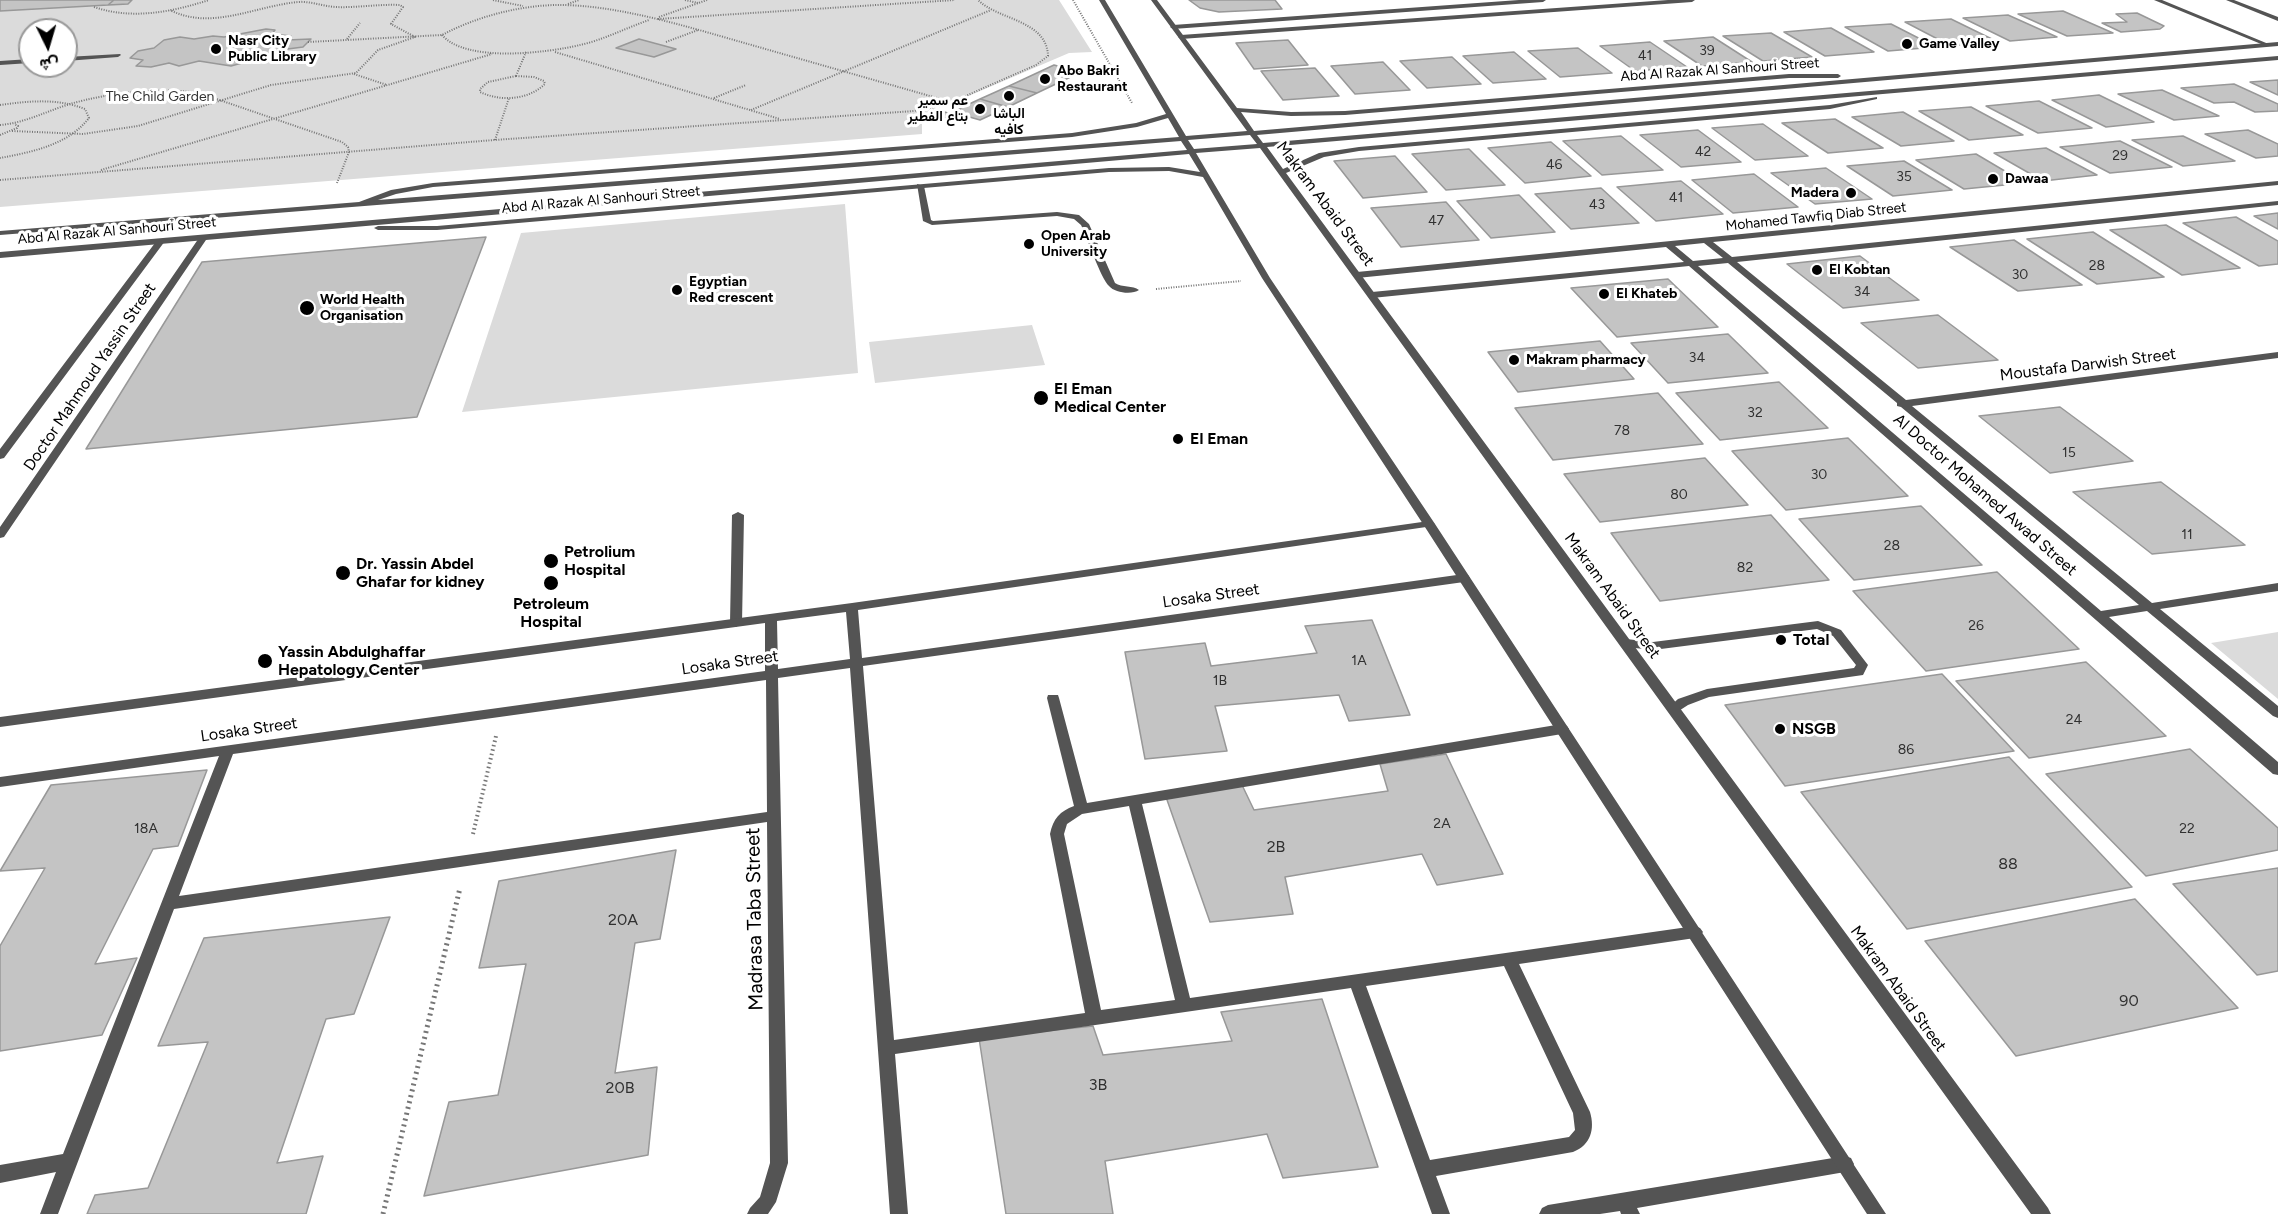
<!DOCTYPE html>
<meta charset="utf-8">
<style>
body{margin:0}
#map{position:relative;width:2278px;height:1214px;overflow:hidden;background:#fff;font-family:Figtree,Vazirmatn,sans-serif}
canvas{display:block}
.north{position:absolute;left:18px;top:18px;width:60px;height:60px;box-sizing:border-box;background:#fff;border:2px solid #999;border-radius:50%;rotate:175deg;font-size:16px;font-weight:700;line-height:24px;text-align:center;color:#000}
.north::after{content:'';display:block;margin:auto;width:21px;height:27px;background:#000;clip-path:polygon(50% 0,100% 100%,50% 72%,0 100%)}
</style>
<div id="map">
<canvas width="2278" height="1214"></canvas>
<div class="north">ش</div>
</div>
<script>
const ctx = document.querySelector('canvas').getContext('2d');
ctx.lineJoin = 'round';
function paint(path, color) { ctx.fillStyle = color; ctx.fill(path, 'evenodd'); }
function stroke(path, color, width, dash) { ctx.strokeStyle = color; ctx.lineWidth = width; ctx.lineCap = dash ? 'butt' : 'round'; ctx.setLineDash(dash || []); ctx.stroke(path); }
function write(font, color, halo, rows, align = 'center') {
  ctx.font = font + ' Figtree,Vazirmatn,sans-serif'; ctx.lineWidth = 6; ctx.setLineDash([]); ctx.textBaseline = 'middle'; ctx.strokeStyle = halo; ctx.fillStyle = color; for (const [text, x, y, turn = 0] of rows) {
    ctx.save(); ctx.translate(x, y); ctx.rotate((+turn || 0) * Math.PI / 180); ctx.textAlign = isNaN(turn) ? turn : align; if (halo) ctx.strokeText(text, 0, 0); ctx.fillText(text, 0, 0); ctx.restore();
  }
}
paint(new Path2D(`
 M132,0H1059L1092,52L1069,53L922,116V134L0,207V11L127,4ZM30,30H66V66H30Z
 M845,204L858,373L462,412L521,233Z
 M1032,325L1045,365L875,383L869,342Z
 M2278,632V699L2211,643Z`), '#dbdbdb');
const building = new Path2D(`
 M0,0H114L108,5L0,11Z
 M114,0H132L128,4L108,5Z
 M1189,0H1275L1282,9L1219,12L1200,8Z
 M2063,11L2113,33L2067,36L2018,14Z
 M2137,13L2164,26L2160,29L2121,32L2102,23L2127,22L2116,14Z
 M2008,15L2057,37L2010,41L1963,18Z
 M1951,19L1998,42L1951,46L1905,22Z
 M1891,24L1936,47L1888,51L1845,27Z
 M1831,28L1874,52L1825,56L1784,32Z
 M266,29L275,30L272,34L291,36L287,40L311,39L303,47L280,50L275,54L231,66L199,61L179,66L169,63L151,67L136,66L143,60L130,58L138,51L154,48L164,40L180,37L194,39L213,36L224,37Z
 M1771,33L1812,57L1763,61L1723,36Z
 M1713,37L1752,62L1702,66L1664,41Z
 M639,39L676,49L654,57L616,48Z
 M1288,40L1308,65L1254,69L1236,43Z
 M1650,42L1687,67L1635,71L1600,46Z
 M1578,48L1612,73L1560,77L1528,51Z
 M1514,52L1546,79L1493,83L1463,56Z
 M1452,57L1481,84L1427,88L1400,61Z
 M1383,62L1410,90L1355,94L1331,66Z
 M1054,65L1081,72L1037,93L1009,86Z
 M1315,68L1339,96L1283,100L1261,71Z
 M2278,80V95L2250,82Z
 M2234,84L2278,104V111L2255,112L2234,102L2214,103L2181,88Z
 M1009,86L1037,93L1008,107L980,99Z
 M2162,90L2219,116L2174,120L2118,94Z
 M2099,95L2154,122L2106,127L2052,100Z
 M980,99L1008,107L980,120L952,112Z
 M2039,101L2092,128L2038,133L1986,106Z
 M1971,107L2023,135L1969,140L1919,111Z
 M941,111L955,115L946,118L933,114Z
 M1903,112L1954,141L1901,146L1852,117Z
 M1835,119L1883,148L1828,153L1782,123Z
 M1763,124L1808,156L1755,160L1712,128Z
 M1698,130L1741,162L1681,167L1640,135Z
 M2248,130L2278,144V156L2256,158L2205,134Z
 M1621,136L1663,170L1602,175L1563,141Z
 M2183,136L2235,161L2183,166L2132,140Z
 M2120,141L2172,167L2110,173L2060,147Z
 M1551,142L1591,176L1525,183L1488,148Z
 M2046,148L2097,175L2043,181L1994,153Z
 M1469,149L1505,185L1446,190L1412,154Z
 M1976,154L2025,183L1964,189L1916,160Z
 M1395,156L1427,192L1363,198L1334,161Z
 M1904,161L1952,190L1893,196L1847,166Z
 M1826,168L1872,199L1815,204L1771,173Z
 M1754,174L1798,207L1733,213L1692,180Z
 M1681,181L1723,214L1656,221L1617,187Z
 M1601,188L1639,223L1571,229L1535,194Z
 M1519,195L1555,232L1491,238L1457,201Z
 M1446,202L1479,240L1401,247L1371,208Z
 M2278,213V229L2254,216Z
 M2236,217L2278,241V264L2259,266L2183,223Z
 M2166,225L2240,268L2182,275L2110,230Z
 M2093,232L2164,277L2097,284L2027,239Z
 M486,237L417,417L86,449L202,262Z
 M2014,240L2082,285L2018,291L1950,247Z
 M1860,256L1919,300L1843,308L1787,264Z
 M1668,279L1718,327L1617,337L1571,288Z
 M1938,315L1998,360L1918,368L1861,323Z
 M1728,334L1768,373L1668,383L1631,343Z
 M1600,341L1634,379L1518,392L1488,352Z
 M1779,382L1828,428L1720,440L1676,393Z
 M1658,393L1703,444L1553,460L1515,408Z
 M2060,407L2133,461L2050,473L1979,416Z
 M1848,438L1908,496L1786,510L1732,451Z
 M1705,458L1748,505L1600,522L1564,474Z
 M2161,482L2245,545L2152,554L2073,492Z
 M1921,506L1982,565L1854,580L1799,519Z
 M1771,515L1829,580L1660,601L1611,533Z
 M1997,572L2079,649L1926,671L1853,591Z
 M1372,620L1410,715L1349,721L1339,695L1215,706L1227,751L1145,759L1125,652L1205,643L1211,666L1317,653L1305,626Z
 M2086,662L2166,736L2029,758L1956,681Z
 M1942,674L2014,751L1785,786L1725,705Z
 M2190,749L2278,828V850L2146,876L2046,774Z
 M1446,754L1503,874L1437,885L1422,854L1285,877L1293,914L1210,922L1166,797L1242,785L1254,810L1388,791L1380,764Z
 M2009,757L2132,887L1907,929L1801,792Z
 M207,770L178,846L153,849L95,964L137,958L102,1035L0,1051V946L45,868L0,871L51,785Z
 M676,850L660,939L635,943L615,1073L657,1067L648,1155L424,1196L449,1102L498,1095L526,964L479,968L499,881Z
 M2278,868V971L2257,975L2173,884Z
 M2135,899L2238,1008L2016,1056L1925,941Z
 M390,917L354,1014L326,1019L277,1163L323,1156L306,1214H87L95,1195L148,1188L208,1042L158,1046L204,938Z
 M1322,999L1378,1167L1283,1178L1267,1134L1105,1161L1113,1214H1006L979,1038L1093,1026L1103,1055L1232,1041L1221,1012Z`);
paint(building, '#c4c4c4');
stroke(building, '#989898', 1.5);
stroke(new Path2D(`
 M493,0L523,6
 M685,0L698,3
 M1073,0L1132,103
 M568,4L579,0
 M94,7C132,20 172,12 209,0
 M659,17L707,0
 M658,19L955,0
 M442,35C466,63 546,53 580,45C603,40 626,28 649,20
 M347,39L360,23
 M308,42L442,35C476,17 517,6 555,5C614,4 685,26 741,42C811,62 881,82 951,102
 M666,42L698,30
 M555,52L780,119
 M354,74L387,85
 M516,76L534,77L544,81L545,84C528,100 501,102 480,92V89L488,82Z
 M516,76L526,52
 M714,98L746,85
 M0,105C29,101 57,98 85,109L89,118C68,145 32,152 0,158
 M751,110L991,10
 M0,125C25,123 47,111 70,104C108,93 163,86 202,94L342,142L348,147L349,152L337,183
 M12,131L83,134L138,126L271,85L356,73L378,50L415,37L391,24L403,7L400,5C378,4 356,8 335,7C322,6 310,1 298,2C255,6 211,31 170,10
 M0,135L17,128L18,126L14,124
 M495,140L509,98
 M101,170L492,54
 M0,180L494,140L914,111L945,105L1036,65L1048,56C1047,20 998,20 978,0
 M1156,289L1241,281`), '#767676', 2, [1, 1.5]);
stroke(new Path2D(`
 M473,834L496,736`), '#767676', 4, [1.5, 3]);
stroke(new Path2D(`
 M383,1214L460,888`), '#767676', 5, [2, 4]);
paint(new Path2D(`
 M120,54L121,55L118,57L66,61V57Z
 M30,59V63L0,65V61Z
 M917,184L924,186L931,220L933,221L1057,212L1079,215L1089,224L1115,283C1122,288 1133,285 1139,290C1132,295 1115,293 1109,286C1101,279 1087,237 1081,225L1074,219L1057,216L932,225L923,221Z
 M738,512L744,515L742,623L736,627L730,623L732,515Z
 M1818,621L1841,630L1868,665L1863,675L1709,697L1688,705L1674,714L1669,712L1667,709L1678,699L1707,689L1854,668L1856,665L1833,636L1817,629L1653,650L1626,647L1620,643L1626,639L1653,642Z`), '#545454');
paint(new Path2D(`
 M1519,0H1546L1543,2L1173,29L1170,27L1173,25Z
 M1668,0H1695L1692,2L1181,39L1178,37L1181,35Z
 M2154,0H2162L2271,45L2266,46Z
 M2226,0H2234L2278,17V21Z
 M2278,181V185L1713,242L1732,257L2278,201V205L1737,262L1906,400L2278,352V358L1912,406L2152,603L2278,583V591L2160,609L2278,706V718L2273,716L2147,611L2109,617L2278,762V775L2273,774L1689,266L1372,298L1368,295L1372,292L1684,262L1666,247L1357,278L1353,275L1357,272ZM1704,243L1723,258L1693,261L1675,246ZM1728,263L1897,403V406L1901,407L2139,605L2101,611L1698,266Z
 M201,235L208,237L4,537L0,538V527Z
 M158,239L165,241L4,458L0,459V449Z
 M1429,521L1435,524L1433,526L858,610L862,658L1464,574L1468,575L1470,578L1464,582L863,666L894,1040L1085,1013L1050,834C1053,819 1060,811 1074,806L1047,698L1048,695H1058L1059,698L1087,803L1562,724L1567,726L1569,729L1567,732L1562,734L1142,804L1190,998L1695,926L1700,928L1703,932L1700,936L1695,938L1519,964L1590,1112C1595,1129 1591,1145 1573,1152L1436,1176L1450,1214H1432L1351,988L895,1054L908,1214H890L850,668L778,678L788,1163L776,1202L768,1214H747L750,1208L760,1197L770,1163L767,822L174,909L58,1214H40L56,1172L0,1183V1165L63,1154L219,756L0,787V777L765,671V623L0,727V717L852,603ZM846,612L850,659L778,669L777,621ZM766,680L767,812L179,896L233,754ZM1129,806L1175,1000L1101,1010L1064,834L1067,824L1082,814ZM1504,966L1573,1113L1575,1130L1569,1137L1430,1160L1366,986Z
 M1845,1156L1851,1158L1854,1164L1851,1170L1845,1172L1637,1208L1640,1214H1621L1620,1211L1600,1214H1539L1542,1208L1548,1205Z`), '#545454');
paint(new Path2D(`
 M1099,0H1105L1186,136L1247,131L1151,0H1157L1237,108L1291,112L1345,111L1789,74H1838L1841,76L1838,78H1789L1345,115L1291,116L1241,112L1254,131L2278,42V46L1257,135L1263,143L2278,56V60L1267,147L1283,169L1319,153L1359,147L1830,105L1877,97V99L1830,109L1359,151L1324,157L1286,173L2048,1208L2051,1214H2031L1260,148L1196,153L1270,278L1435,524L1886,1214H1867L1423,524L1262,278L1203,177L1169,171L1109,172L437,230H378L374,228L378,226H437L1109,168L1169,167L1200,172L1189,154L0,258V252L1187,150L1181,141L0,235V231L359,202L391,190L433,183L1072,133L1136,123L1166,114ZM1168,118L1179,137L378,200L396,194L433,187L1072,137L1137,127ZM1250,135L1257,144L1194,149L1188,140Z`), '#545454');
for (const [x, y, r, color] of [
 [1907,44,6,"#000"],
 [216,49,6,"#000"],
 [1045,79,6,"#000"],
 [1009,96,6,"#000"],
 [980,109,6,"#000"],
 [1993,179,6,"#000"],
 [1851,193,6,"#000"],
 [1029,244,6,"#000"],
 [1817,270,6,"#000"],
 [677,290,6,"#000"],
 [1604,294,6,"#000"],
 [307,308,8,"#000"],
 [1514,360,6,"#000"],
 [1041,398,8,"#000"],
 [1178,439,6,"#000"],
 [551,561,8,"#000"],
 [343,573,8,"#000"],
 [551,583,8,"#000"],
 [1781,640,6,"#000"],
 [265,661,8,"#000"],
 [1780,729,6,"#000"]
]) { const dot = new Path2D(); dot.arc(x, y, r, 0, 2 * Math.PI); ctx.fillStyle = color; ctx.fill(dot); stroke(dot, '#fff', 2); }
write('bold 14px', '#000', '#fff', [
 ["Nasr City",228,41],
 ["Public Library",228,57],
 ["Game Valley",1919,44],
 ["Abo Bakri",1057,71],
 ["Restaurant",1057,87],
 ["عم سمير",968,101,"right"],
 ["بتاع الفطير",968,117,"right"],
 ["الباشا",1009,114,"center"],
 ["كافيه",1009,130,"center"],
 ["Dawaa",2005,179],
 ["Madera",1839,193,"right"],
 ["Open Arab",1041,236],
 ["University",1041,252],
 ["El Kobtan",1829,270],
 ["Egyptian",689,282],
 ["Red crescent",689,298],
 ["El Khateb",1616,294],
 ["World Health",320,300],
 ["Organisation",320,316],
 ["Makram pharmacy",1526,360]
], 'left');
write('14px', '#313131', null, [
 ["39",1707,51],
 ["41",1645,56],
 ["42",1703,152],
 ["29",2120,156],
 ["46",1554,165],
 ["35",1904,177],
 ["41",1676,198],
 ["43",1597,205],
 ["47",1436,221],
 ["28",2097,266],
 ["30",2020,275],
 ["34",1862,292],
 ["34",1697,358],
 ["32",1755,413],
 ["78",1622,431],
 ["15",2069,453],
 ["30",1819,475],
 ["80",1679,495],
 ["11",2187,535],
 ["28",1892,546],
 ["82",1745,568],
 ["26",1976,626],
 ["1A",1359,661],
 ["1B",1220,681],
 ["24",2074,720],
 ["86",1906,750],
 ["2A",1442,824],
 ["18A",146,829],
 ["22",2187,829]
]);
write('14px', '#000', '#fff', [
 ["Abd Al Razak Al Sanhouri Street",1720,70,-4],
 ["Abd Al Razak Al Sanhouri Street",601,200,-5],
 ["Mohamed Tawfiq Diab Street",1816,217,-6],
 ["Abd Al Razak Al Sanhouri Street",117,231,-5]
]);
write('14px', '#323232', '#fff', [
 ["The Child Garden",160,97]
]);
write('16px', '#000', '#fff', [
 ["Makram Abaid Street",1325,204,53],
 ["Moustafa Darwish Street",2088,365,-7],
 ["Doctor Mahmoud Yassin Street",90,377,-56],
 ["Al Doctor Mohamed Awad Street",1985,495,41],
 ["Losaka Street",1211,596,-8],
 ["Makram Abaid Street",1612,596,54],
 ["Losaka Street",730,663,-8],
 ["Losaka Street",249,730,-8],
 ["Makram Abaid Street",1898,989,54]
]);
write('bold 16px', '#000', '#fff', [
 ["El Eman",1054,389],
 ["Medical Center",1054,407],
 ["El Eman",1190,439],
 ["Petrolium",564,552],
 ["Hospital",564,570],
 ["Dr. Yassin Abdel",356,564],
 ["Ghafar for kidney",356,582],
 ["Petroleum",551,604,"center"],
 ["Hospital",551,622,"center"],
 ["Total",1793,640],
 ["Yassin Abdulghaffar",278,652],
 ["Hepatology Center",278,670],
 ["NSGB",1792,729]
], 'left');
write('16px', '#313131', null, [
 ["2B",1276,847],
 ["88",2008,864],
 ["20A",623,920],
 ["90",2129,1001],
 ["3B",1098,1085],
 ["20B",620,1088]
]);
write('20px', '#000', '#fff', [
 ["Madrasa Taba Street",755,919,-91]
]);
</script>
